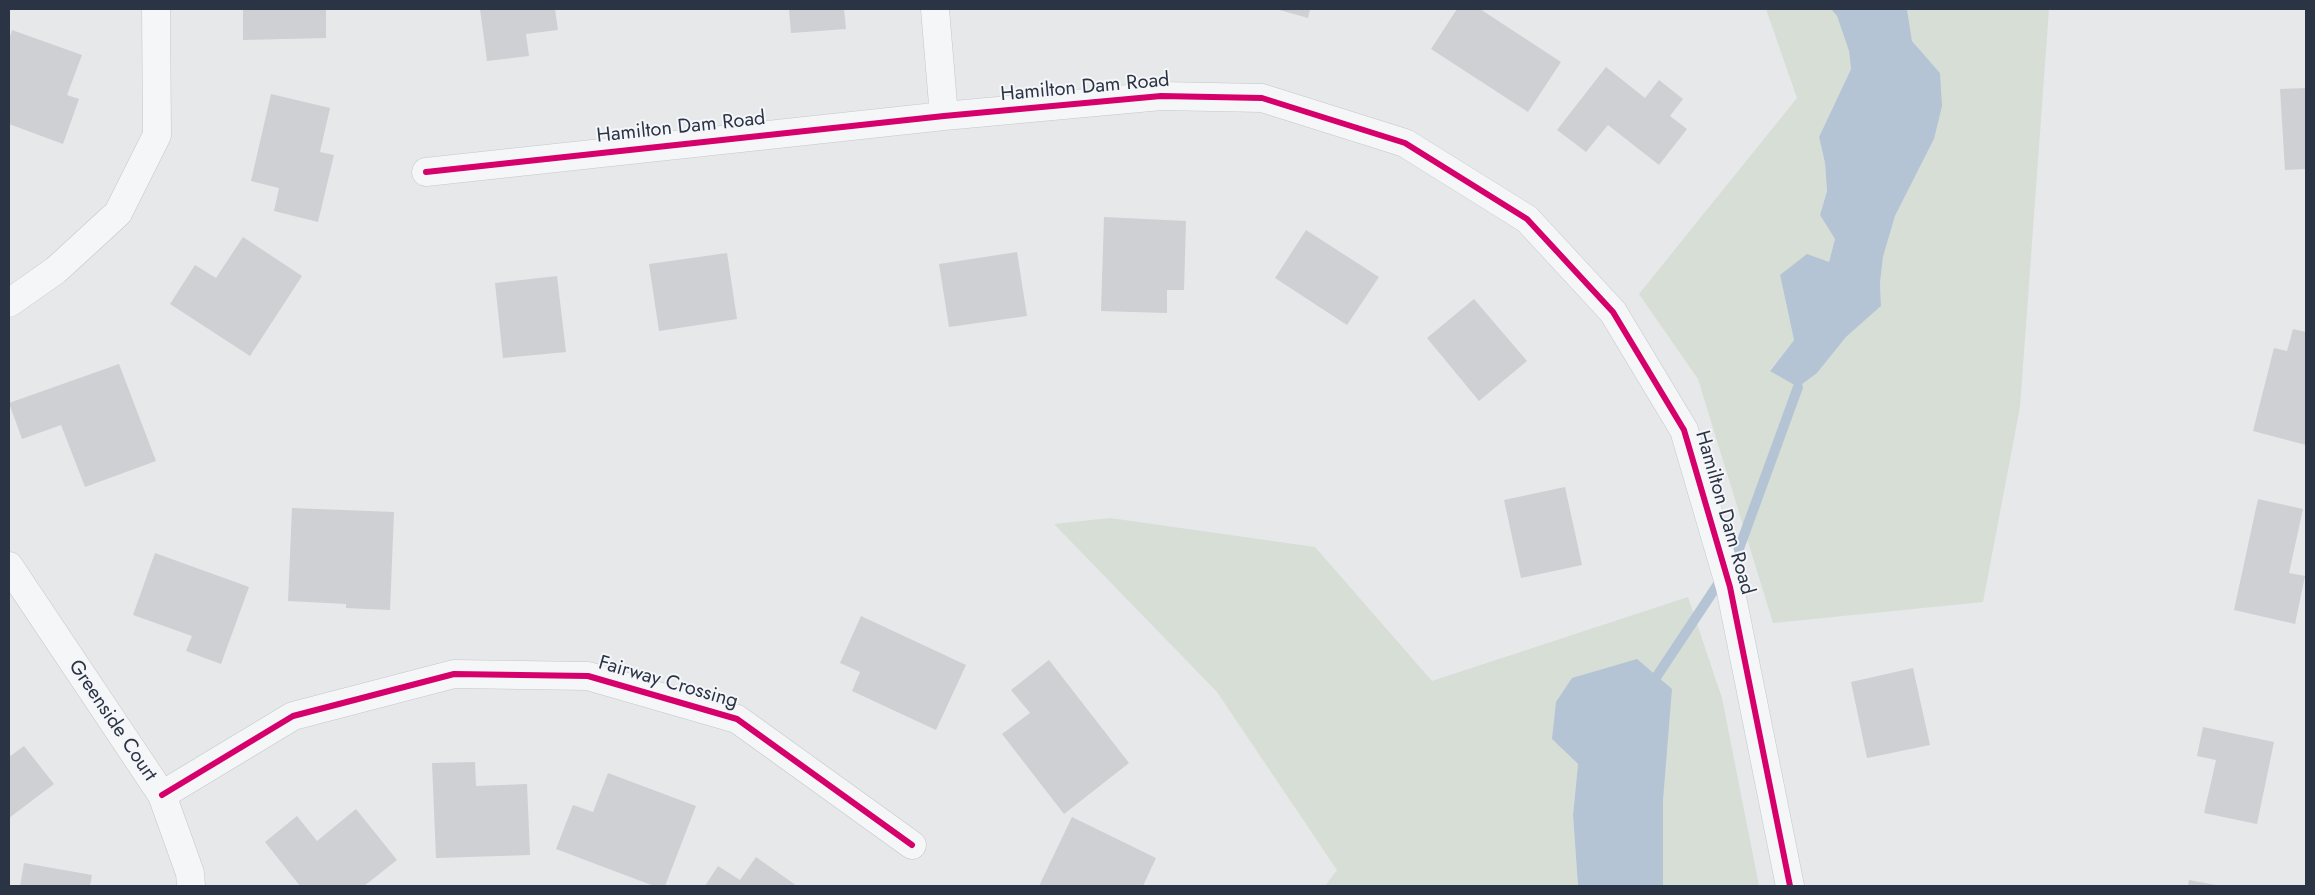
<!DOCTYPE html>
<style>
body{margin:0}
#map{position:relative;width:2315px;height:895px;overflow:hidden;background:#e6e8ea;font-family:Jost,sans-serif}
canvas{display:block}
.frame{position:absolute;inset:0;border:10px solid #2b3445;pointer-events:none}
</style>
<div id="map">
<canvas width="2315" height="895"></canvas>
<div class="frame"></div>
</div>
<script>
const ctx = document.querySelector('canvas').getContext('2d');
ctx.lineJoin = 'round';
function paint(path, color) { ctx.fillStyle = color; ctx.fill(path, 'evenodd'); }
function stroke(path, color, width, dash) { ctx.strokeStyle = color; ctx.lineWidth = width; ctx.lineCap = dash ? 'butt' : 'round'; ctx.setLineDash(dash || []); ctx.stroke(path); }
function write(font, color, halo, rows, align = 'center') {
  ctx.font = font + ' Jost,sans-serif'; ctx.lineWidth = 4; ctx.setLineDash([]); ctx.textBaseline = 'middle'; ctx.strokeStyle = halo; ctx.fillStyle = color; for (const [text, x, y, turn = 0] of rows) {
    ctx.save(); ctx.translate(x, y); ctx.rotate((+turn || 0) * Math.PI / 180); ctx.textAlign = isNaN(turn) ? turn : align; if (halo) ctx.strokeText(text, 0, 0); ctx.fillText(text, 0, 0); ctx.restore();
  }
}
paint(new Path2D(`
 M1766,9H1831L1837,16L1849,51L1851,69L1819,137L1825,163L1827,191L1820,215L1835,239L1829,262L1780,275L1794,340L1770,370L1817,373L1846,337L1881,306L1880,283L1883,257L1895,216L1934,139L1940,73L1912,41L1907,9H2049L2020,407L1983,602L1773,623L1698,379L1639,294L1797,98Z
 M1110,518L1315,547L1432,681L1688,597L1722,698L1759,886H1663V800L1552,739L1578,764L1573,815L1578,886H1325L1337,870L1217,692L1054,524Z`), '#d6ded6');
paint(new Path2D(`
 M1831,9H1907L1912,41L1940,73L1942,106L1934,139L1895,216L1883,257L1880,283L1881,306L1846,337L1817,373L1798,387L1770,371L1794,340L1780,275L1807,254L1829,262L1835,239L1820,215L1827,191L1825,163L1819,137L1851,69L1849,51L1837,16Z
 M1637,659L1672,689L1663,800V886H1578L1573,815L1578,764L1552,739L1556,702L1572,678Z`), '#b4c4d5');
stroke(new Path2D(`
 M1657,676L1736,557L1798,387`), '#b4c4d5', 10);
paint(new Path2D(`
 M243,9H326V38L243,40Z
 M480,9H555L558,30L526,34L529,56L487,61Z
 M789,9H844L846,29L791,33Z
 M1276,9H1310L1308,18Z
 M1457,9H1480L1561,62L1528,112L1431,49Z
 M12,30L82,55L67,95L79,99L63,144L9,124V40Z
 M1606,67L1645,98L1659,80L1683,99L1670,116L1687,129L1659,165L1608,125L1586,152L1557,130Z
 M2306,88V169L2285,170L2280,89Z
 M271,94L330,108L320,152L334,155L318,222L274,211L279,188L251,181Z
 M1104,217L1186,221L1184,290H1167V313L1101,311Z
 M1306,230L1379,277L1347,325L1275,278Z
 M243,237L302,276L250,356L170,304L195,265L216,278Z
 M1017,252L1027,316L949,327L939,264Z
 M727,253L737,319L659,331L649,264Z
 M557,276L566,352L503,358L495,283Z
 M1474,299L1527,361L1479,401L1427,338Z
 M2293,329L2306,332V445L2253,431L2274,348L2287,351Z
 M119,364L156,461L85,487L61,425L22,439L9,403Z
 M1565,487L1582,565L1521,578L1504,500Z
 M2258,499L2303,509L2289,573L2305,576L2295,624L2234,610Z
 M292,508L394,512L390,610L346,608V604L288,601Z
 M155,553L249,587L221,664L186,651L192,636L133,615Z
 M861,616L966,665L936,730L852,691L860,672L840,663Z
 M1049,660L1129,763L1064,814L1002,734L1030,713L1011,690Z
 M1913,668L1930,745L1867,758L1851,682Z
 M2203,727L2274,742L2257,824L2204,813L2216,760L2197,756Z
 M24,746L54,784L9,818V757Z
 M475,762L476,786L527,784L530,855L436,858L432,763Z
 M608,773L696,806L665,886H654L556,849L573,805L593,812Z
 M356,809L397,860L364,886H300L265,842L297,816L317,841Z
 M1072,817L1156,858L1143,886H1039Z
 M756,857L797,886H705L718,866L740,880Z
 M24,863L92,875L90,886H20Z
 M2189,880L2216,885V886H2188Z`), '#ced0d3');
const minor = new Path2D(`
 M935,9L944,116
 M426,172L944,116L1161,96L1262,98L1405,143L1527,219L1613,312L1684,430L1730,587L1790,886
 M9,303L56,270L118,213L157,135L156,9
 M9,566L162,795L190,873L191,886
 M162,795L293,716L454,674L588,676L737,719L912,845`);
stroke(minor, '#c4c6c8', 29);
stroke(minor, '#f5f6f7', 28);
stroke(new Path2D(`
 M426,172L944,116L1161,96L1262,98L1405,143L1527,219L1613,312L1684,430L1730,587L1790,886
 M162,795L293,716L454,674L588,676L737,719L912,845`), '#d6006c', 6);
write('20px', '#2b3445', '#f4f6f9', [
 ["Hamilton Dam Road",1085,88,-5],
 ["Hamilton Dam Road",681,128,-6],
 ["Hamilton Dam Road",1724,513,74],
 ["Fairway Crossing",668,683,16],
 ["Greenside Court",112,721,56]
]);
</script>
